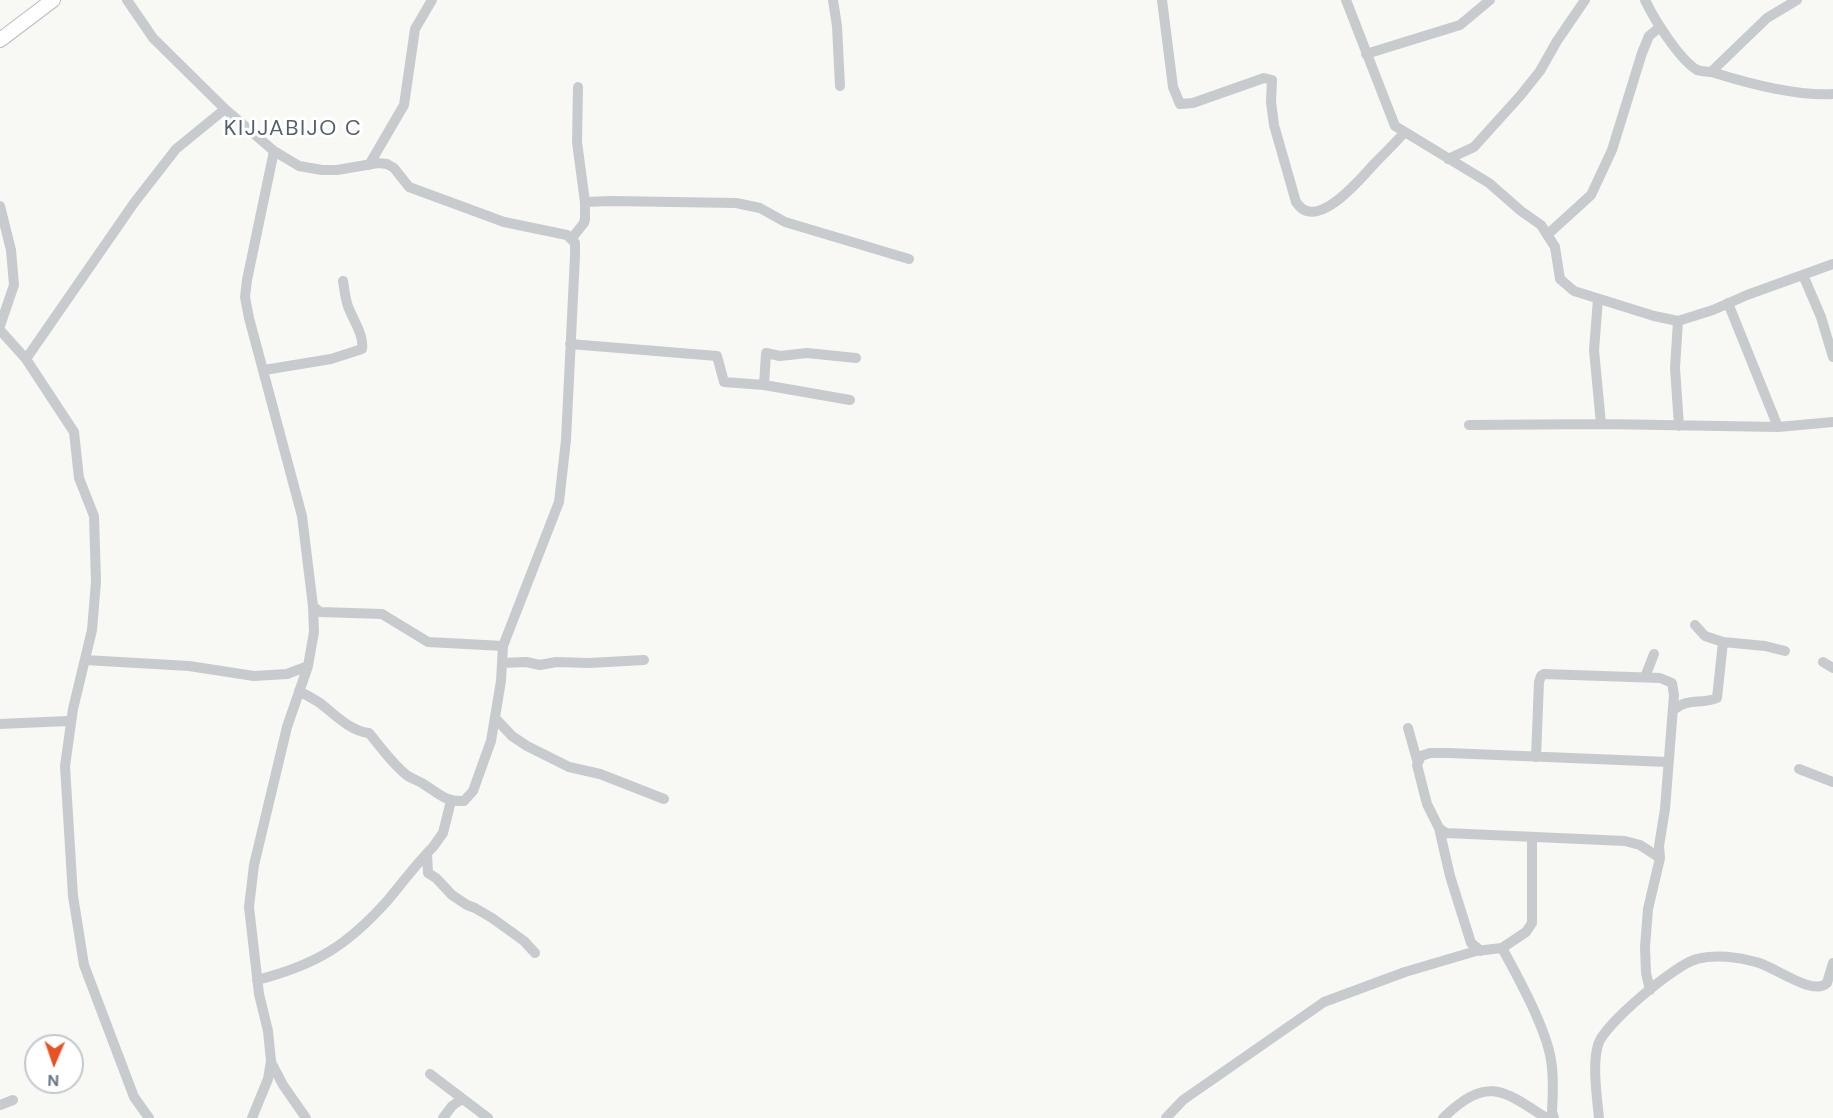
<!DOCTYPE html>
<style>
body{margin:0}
#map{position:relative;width:1833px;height:1118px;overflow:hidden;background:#f8f8f5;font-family:"DM Sans",sans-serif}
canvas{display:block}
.north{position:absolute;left:24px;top:1034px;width:60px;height:60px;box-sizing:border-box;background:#fff;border:2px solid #c1c9cf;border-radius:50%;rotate:182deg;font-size:16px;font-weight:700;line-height:24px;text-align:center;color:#657887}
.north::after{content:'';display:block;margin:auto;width:21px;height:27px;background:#ea5222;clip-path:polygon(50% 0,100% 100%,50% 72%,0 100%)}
</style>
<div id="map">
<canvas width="1833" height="1118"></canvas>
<div class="north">N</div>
</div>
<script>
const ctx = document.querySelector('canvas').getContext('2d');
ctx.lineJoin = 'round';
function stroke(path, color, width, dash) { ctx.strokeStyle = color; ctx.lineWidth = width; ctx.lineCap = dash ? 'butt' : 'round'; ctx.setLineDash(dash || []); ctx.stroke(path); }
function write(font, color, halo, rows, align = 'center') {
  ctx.font = font + ' "DM Sans",sans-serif'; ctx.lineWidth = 6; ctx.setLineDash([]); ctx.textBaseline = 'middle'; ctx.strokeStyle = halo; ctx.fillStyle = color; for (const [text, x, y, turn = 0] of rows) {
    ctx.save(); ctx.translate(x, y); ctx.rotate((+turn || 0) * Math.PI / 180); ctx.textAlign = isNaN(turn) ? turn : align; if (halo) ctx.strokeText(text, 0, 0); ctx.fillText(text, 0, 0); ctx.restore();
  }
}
const major = new Path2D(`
 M0,40L53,0`);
stroke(major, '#babec2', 16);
stroke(new Path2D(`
 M127,0L153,38L225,109L274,151L247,280L245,297L249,318L302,516L313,606L314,632L308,666L287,727L254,865L249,907L259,994L268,1031L271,1061L268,1079L252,1118
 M833,0L837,26L840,86
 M1162,0L1173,87L1180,104L1193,103L1264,78L1272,80L1271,102L1274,125L1296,202C1316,234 1361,178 1375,163C1385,153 1395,143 1404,133
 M1346,0L1395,126L1489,183L1521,211L1541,225L1555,247L1560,279L1574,291L1654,316L1678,321L1713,310L1747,295L1833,264
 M1645,0C1654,19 1679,59 1697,70C1702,72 1709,71 1715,73C1750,84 1796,96 1833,94
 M1366,54L1460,25L1490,0
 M1711,72L1767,18L1797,0
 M274,151L299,166L322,170H337L378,163L387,164L394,168L409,187L504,222L567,235L575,243V256L566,440L559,502L503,646L501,681L491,741L473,791L464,801C446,802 439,794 425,785C420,781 414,780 408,776C394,766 380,746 369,733C350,731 334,714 320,703C314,699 306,695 299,691
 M1448,159L1474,147L1520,96L1540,71L1557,41L1585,0
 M369,165L404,105L415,29L432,0
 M585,202L611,201L736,203L760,208L785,222L909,259
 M0,206L11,250L14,285L0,326
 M1547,235L1591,195L1612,150L1642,53L1649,36L1660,27
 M572,238L584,223L585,219V202L577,142L578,87
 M1803,275L1821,317L1833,357
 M1598,299L1594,350L1601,424
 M1728,303L1778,427
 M1678,321L1675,368L1679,426
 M0,330L26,359L74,432L79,478L94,516L96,582L92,630L73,709L65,766L73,896L84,965L134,1097L149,1118
 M570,344L717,356L724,382L764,385L766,353L780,356L807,353L856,358
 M26,359L134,203L176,149L225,109
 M264,370L331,359L362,349C364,336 355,323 350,311C345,302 345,291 343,281
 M764,385L850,400
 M1469,425L1603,424L1778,427L1833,422
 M313,606L320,612L382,614L428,642L503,646
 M1695,625L1705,636L1723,642
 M85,660L189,666L254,676L287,674L308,666
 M1823,662L1833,668
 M502,663L526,662L540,665L556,662L589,663L644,660
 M1645,677L1654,654
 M1673,710C1689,697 1700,705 1717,698L1723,642L1765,646L1785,651
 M496,719L512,736L527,746L569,767L600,774L664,799
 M0,724L67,721
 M1408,728L1417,760
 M1536,757L1539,682L1541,676L1544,674L1660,678L1672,683L1674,695L1665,809L1659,846L1660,858L1648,909L1645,947L1646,973L1650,990
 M1799,769L1833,782
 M1439,828L1446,833L1625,841L1640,845L1660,858
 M427,853L428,873L436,878L452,895L467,905L475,908L492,918L524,941L535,953
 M1502,948C1518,977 1546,1028 1551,1060C1554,1077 1553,1095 1552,1112L1554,1118
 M1481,951L1471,943L1450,876L1439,828L1427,804L1417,765L1421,756L1430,753H1449L1668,762
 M257,980C316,965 348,945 388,900C403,882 417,863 433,847L443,833L451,801
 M271,1062L283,1085L306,1118
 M430,1074L488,1118
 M0,1105L13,1100
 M443,1118L452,1106L462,1099
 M1166,1118L1183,1100L1324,1002L1405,972L1476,951L1502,948L1526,932L1532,923V837
 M1443,1118C1486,1077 1501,1088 1546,1118
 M1599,1118C1597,1097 1592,1065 1598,1045C1603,1025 1677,963 1697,959C1715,954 1739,957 1756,962C1774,966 1813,997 1827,983L1833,963`), '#c7cbce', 10);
stroke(major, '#fff', 14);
ctx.letterSpacing = '1.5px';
write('22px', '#54616c', '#fff', [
 ["KIJJABIJO C",293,129]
]);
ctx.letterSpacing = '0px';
</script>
